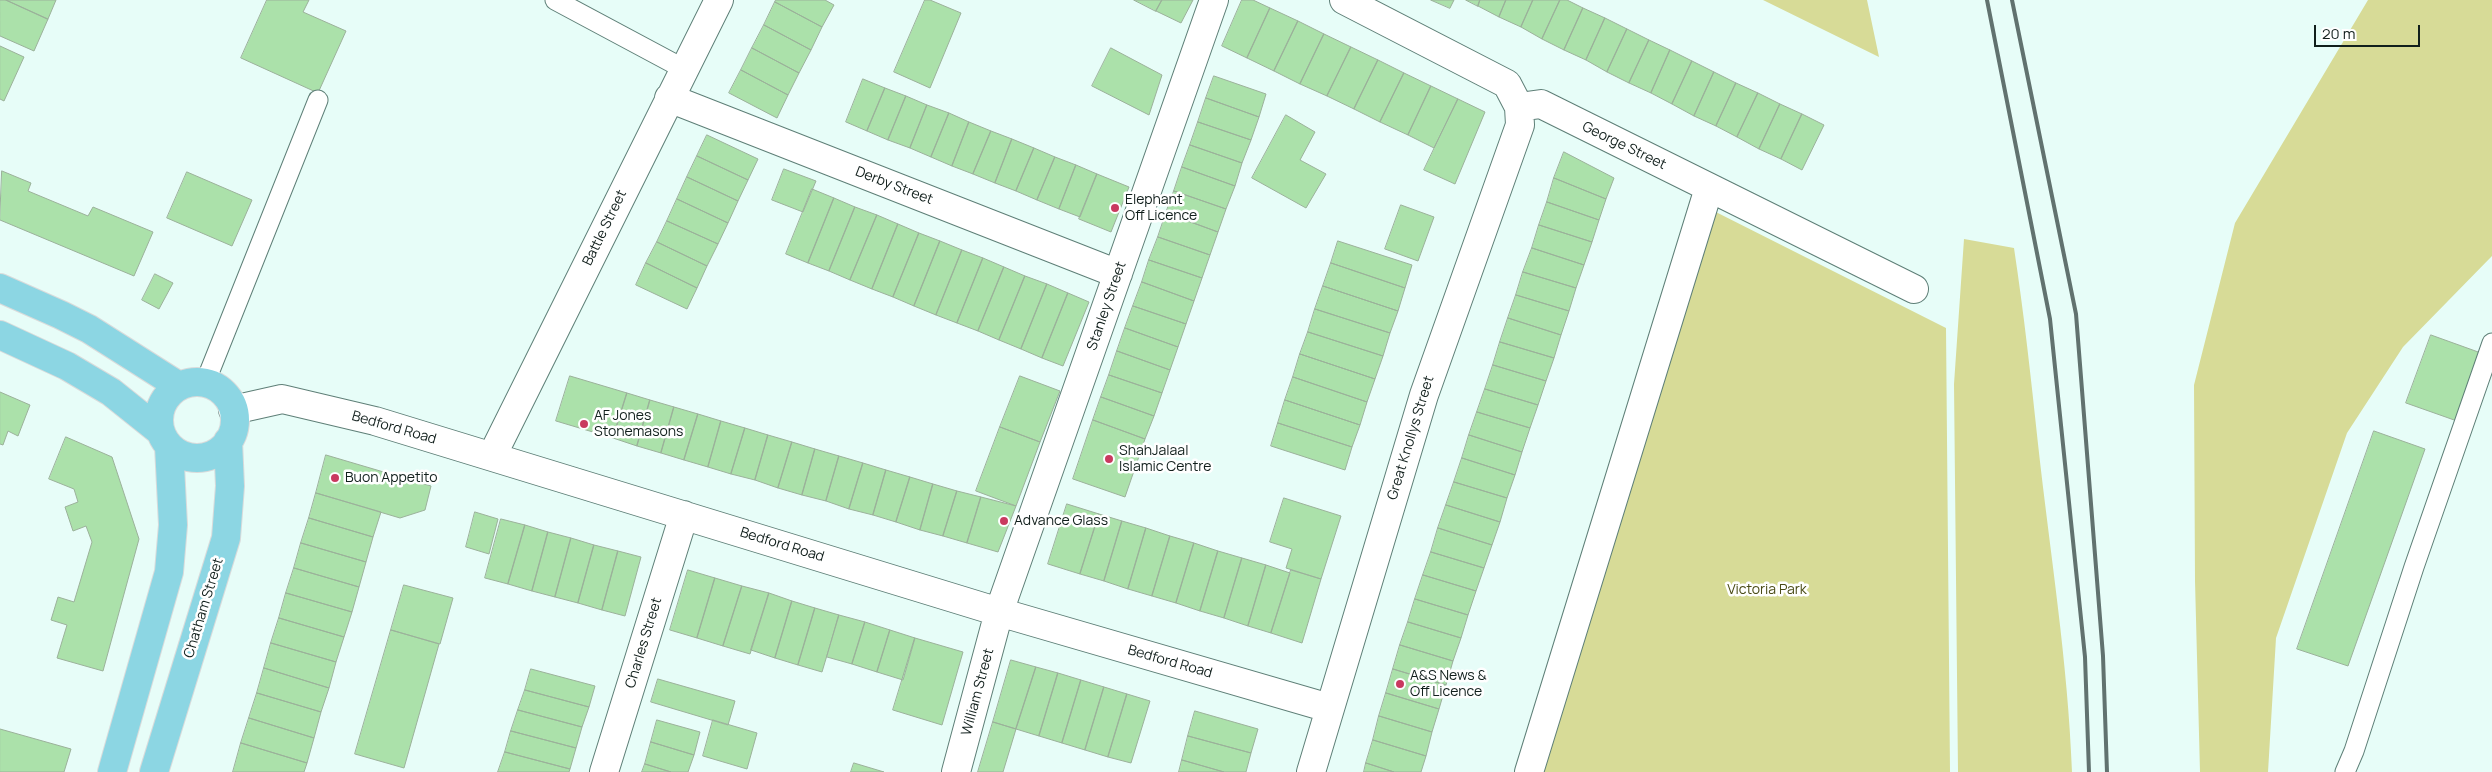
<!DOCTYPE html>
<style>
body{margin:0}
#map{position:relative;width:2492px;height:772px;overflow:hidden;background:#e7fdf8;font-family:Manrope,sans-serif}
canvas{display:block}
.scale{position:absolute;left:2314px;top:25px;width:106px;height:22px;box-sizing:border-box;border:2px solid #111f1c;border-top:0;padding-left:6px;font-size:15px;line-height:18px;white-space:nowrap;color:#111f1c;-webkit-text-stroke:4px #fff;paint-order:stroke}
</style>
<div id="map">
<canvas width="2492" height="772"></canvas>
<div class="scale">20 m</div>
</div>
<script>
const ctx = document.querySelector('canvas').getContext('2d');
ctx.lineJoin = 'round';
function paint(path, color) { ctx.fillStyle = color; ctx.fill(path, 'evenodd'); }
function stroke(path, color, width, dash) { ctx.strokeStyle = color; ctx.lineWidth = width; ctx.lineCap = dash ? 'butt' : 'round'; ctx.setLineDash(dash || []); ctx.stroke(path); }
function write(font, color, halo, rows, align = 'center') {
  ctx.font = font + ' Manrope,sans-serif'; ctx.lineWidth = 5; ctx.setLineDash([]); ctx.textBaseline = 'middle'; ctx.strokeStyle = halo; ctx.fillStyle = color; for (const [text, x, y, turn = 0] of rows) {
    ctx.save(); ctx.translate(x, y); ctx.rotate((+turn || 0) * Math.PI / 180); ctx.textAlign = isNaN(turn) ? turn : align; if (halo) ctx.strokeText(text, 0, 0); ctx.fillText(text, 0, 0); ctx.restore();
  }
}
paint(new Path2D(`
 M1763,0H1867L1879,57Z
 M2368,0H2492V256L2403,347L2347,433L2276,638L2268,772H2200L2195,581L2194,385L2235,223Z
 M1696,202L1946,328L1950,772H1520Z
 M1964,239L2014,248C2024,314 2031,378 2038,444C2050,553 2068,662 2072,772H1958L1954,384Z`), '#d7db97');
const building = new Path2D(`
 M0,0H6L48,19L34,51L0,36Z
 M6,0H56L48,19Z
 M267,0H309L303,12L346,31L318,93L241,58Z
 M776,0H825L834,5L822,27L775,2Z
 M925,0H930L961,13L930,88L894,72Z
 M1134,0H1162L1156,11Z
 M1162,0H1193L1181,23L1156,11Z
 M1242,0H1253L1270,8L1247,58L1222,46Z
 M1431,0H1454L1450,8Z
 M1466,0H1480L1478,6Z
 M1480,0H1506L1499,17L1478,6Z
 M1506,0H1533L1521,27L1499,17Z
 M1533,0H1560L1542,39L1521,27Z
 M1560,0H1567L1583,8L1564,50L1542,39Z
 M775,2L822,27L811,50L764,25Z
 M1270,8L1298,21L1274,71L1247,58Z
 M1583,8L1605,18L1586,60L1564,50Z
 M1605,18L1627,29L1607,72L1586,60Z
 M1298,21L1324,34L1300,84L1274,71Z
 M764,25L811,50L799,73L752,48Z
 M1627,29L1649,40L1629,83L1607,72Z
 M1324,34L1351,47L1327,96L1300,84Z
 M1649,40L1670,50L1651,93L1629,83Z
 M0,46L24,57L4,101L0,99Z
 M1351,47L1378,60L1354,109L1327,96Z
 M752,48L799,73L788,95L741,70Z
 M1111,48L1162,75L1149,115L1092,86Z
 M1670,50L1692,61L1672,104L1651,93Z
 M1378,60L1404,73L1380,122L1354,109Z
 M1692,61L1714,72L1694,116L1672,104Z
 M741,70L788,95L777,118L729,93Z
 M1714,72L1736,83L1716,126L1694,116Z
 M1404,73L1431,86L1408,135L1380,122Z
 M1214,76L1266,94L1259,117L1206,98Z
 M863,79L885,88L867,131L846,122Z
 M1736,83L1758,93L1737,137L1716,126Z
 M1431,86L1458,99L1434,148L1408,135Z
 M885,88L906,96L888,140L867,131Z
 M1758,93L1780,104L1759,149L1737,137Z
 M906,96L927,105L910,148L888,140Z
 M1206,98L1259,117L1251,140L1198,122Z
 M1458,99L1485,112L1455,184L1424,170Z
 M1780,104L1802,114L1781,159L1759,149Z
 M927,105L949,113L931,157L910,148Z
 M949,113L969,122L952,166L931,157Z
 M1802,114L1824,125L1802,170L1781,159Z
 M1286,115L1315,132L1300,160L1326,174L1306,208L1252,178Z
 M969,122L991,131L973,174L952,166Z
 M1198,122L1251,140L1242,163L1190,145Z
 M991,131L1012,139L995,183L973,174Z
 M707,135L758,159L748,180L697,156Z
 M1012,139L1034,148L1016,191L995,183Z
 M1190,145L1242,163L1235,186L1182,167Z
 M1034,148L1055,157L1037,200L1016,191Z
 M1564,152L1614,178L1606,199L1554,178Z
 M697,156L748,180L738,201L687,177Z
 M1055,157L1076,165L1059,209L1037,200Z
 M1076,165L1097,174L1080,217L1059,209Z
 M1182,167L1235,186L1226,209L1174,191Z
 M784,169L816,181L803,212L772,200Z
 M2,171L31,183L28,191L88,216L93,207L153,232L134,276L0,220Z
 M187,172L252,200L232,246L167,218Z
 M1097,174L1129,187L1111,232L1079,219Z
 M687,177L738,201L728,223L677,199Z
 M1554,178L1606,199L1599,220L1547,202Z
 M812,189L834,198L808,263L786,254Z
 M1174,191L1226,209L1218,232L1166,213Z
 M834,198L855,207L829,271L808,263Z
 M677,199L728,223L718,244L667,221Z
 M1547,202L1599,220L1592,242L1539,225Z
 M1401,205L1434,217L1418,261L1385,249Z
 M855,207L877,215L850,280L829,271Z
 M1166,213L1218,232L1210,255L1158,237Z
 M877,215L898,224L872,289L850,280Z
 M667,221L718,244L707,266L657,242Z
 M898,224L919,233L893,297L872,289Z
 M1539,225L1592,242L1584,265L1532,248Z
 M919,233L940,241L914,306L893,297Z
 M1158,237L1210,255L1202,278L1149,260Z
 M940,241L962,250L936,315L914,306Z
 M1338,241L1412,265L1405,288L1331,263Z
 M657,242L707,266L697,288L646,263Z
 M1532,248L1584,265L1576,288L1523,272Z
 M962,250L983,258L957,323L936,315Z
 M983,258L1004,267L978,331L957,323Z
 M1149,260L1202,278L1194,301L1142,282Z
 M646,263L697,288L687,309L636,285Z
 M1331,263L1405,288L1398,311L1323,286Z
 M1004,267L1025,276L999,340L978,331Z
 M1523,272L1576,288L1569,311L1516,295Z
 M155,274L173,283L159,309L142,300Z
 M1025,276L1047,284L1021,349L999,340Z
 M1142,282L1194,301L1186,324L1133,306Z
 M1047,284L1068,293L1042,358L1021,349Z
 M1323,286L1398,311L1390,333L1315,309Z
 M1068,293L1089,302L1063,366L1042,358Z
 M1516,295L1569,311L1561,335L1508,318Z
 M1133,306L1186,324L1178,347L1125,328Z
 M1315,309L1390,333L1383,356L1308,332Z
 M1508,318L1561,335L1554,358L1500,342Z
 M1125,328L1178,347L1170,370L1117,351Z
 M1308,332L1383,356L1375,379L1300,354Z
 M2431,335L2481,353L2457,421L2406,403Z
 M1500,342L1554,358L1546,381L1493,365Z
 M1117,351L1170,370L1162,393L1109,375Z
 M1300,354L1375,379L1367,402L1293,377Z
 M1493,365L1546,381L1538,405L1485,389Z
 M1109,375L1162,393L1154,416L1101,397Z
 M570,376L627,393L613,438L556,421Z
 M1020,376L1060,391L1040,442L1000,427Z
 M1293,377L1367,402L1360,425L1285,400Z
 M1485,389L1538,405L1530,428L1477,412Z
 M0,392L30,405L18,436L8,431L3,445L0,444Z
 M627,393L650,400L637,446L613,438Z
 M1101,397L1154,416L1145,439L1093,420Z
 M650,400L674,407L661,453L637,446Z
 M1285,400L1360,425L1352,447L1278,423Z
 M674,407L698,414L684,460L661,453Z
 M1477,412L1530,428L1522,452L1469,435Z
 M698,414L721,421L708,467L684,460Z
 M1093,420L1145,439L1125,497L1073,479Z
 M721,421L745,428L731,474L708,467Z
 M1278,423L1352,447L1345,470L1271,446Z
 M1000,427L1040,442L1016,506L976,491Z
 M745,428L768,435L755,480L731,474Z
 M2374,431L2425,449L2348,666L2297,649Z
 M768,435L792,442L778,488L755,480Z
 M1469,435L1522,452L1515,475L1462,458Z
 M66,437L112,457L139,539L103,671L57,658L67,625L51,620L58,597L74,602L92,542L86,526L73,531L65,507L78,502L74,489L49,479Z
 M792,442L815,449L802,495L778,488Z
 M815,449L839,456L826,501L802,495Z
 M326,455L431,486L425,510L400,518L316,493Z
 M839,456L863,463L849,509L826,501Z
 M1462,458L1515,475L1507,498L1454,482Z
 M863,463L886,470L873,515L849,509Z
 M886,470L910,477L896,522L873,515Z
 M910,477L933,484L920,530L896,522Z
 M1454,482L1507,498L1500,522L1446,505Z
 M933,484L957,491L943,536L920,530Z
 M957,491L981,497L967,543L943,536Z
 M316,493L381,512L373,537L309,518Z
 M981,497L1016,506L998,552L967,543Z
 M1284,498L1341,516L1321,579L1286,568L1292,549L1270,542Z
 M1067,504L1099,514L1080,574L1048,564Z
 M1446,505L1500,522L1492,545L1438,528Z
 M475,512L498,519L489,554L466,547Z
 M1099,514L1122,521L1104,581L1080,574Z
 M309,518L373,537L366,562L301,543Z
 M501,519L525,525L508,584L485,578Z
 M1122,521L1146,528L1128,589L1104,581Z
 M525,525L548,532L532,591L508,584Z
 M1146,528L1170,536L1152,596L1128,589Z
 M1438,528L1492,545L1484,568L1431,552Z
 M548,532L571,538L555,597L532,591Z
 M1170,536L1194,543L1176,603L1152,596Z
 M571,538L594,545L578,603L555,597Z
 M301,543L366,562L359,587L294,568Z
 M1194,543L1218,551L1200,611L1176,603Z
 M594,545L618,551L602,610L578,603Z
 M618,551L641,557L625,616L602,610Z
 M1218,551L1242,558L1224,618L1200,611Z
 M1431,552L1484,568L1476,591L1423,575Z
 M1242,558L1266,565L1248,626L1224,618Z
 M1266,565L1290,573L1271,633L1248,626Z
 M294,568L359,587L352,612L286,593Z
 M688,570L715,578L697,638L670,630Z
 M1291,570L1321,579L1302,643L1271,633Z
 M1423,575L1476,591L1468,615L1415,599Z
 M715,578L742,586L723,646L697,638Z
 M404,585L453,598L440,644L391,630Z
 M742,586L769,593L750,654L723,646Z
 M286,593L352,612L344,637L279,618Z
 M769,593L792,601L775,658L751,650Z
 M1415,599L1468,615L1461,638L1408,622Z
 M792,601L815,608L798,665L775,658Z
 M815,608L839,615L822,672L798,665Z
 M839,615L865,622L852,664L827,657Z
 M279,618L344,637L336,662L271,643Z
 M865,622L890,630L877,672L852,664Z
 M1408,622L1461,638L1453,661L1400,645Z
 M391,630L439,644L404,768L355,754Z
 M890,630L915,638L903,680L877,672Z
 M915,638L963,652L942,725L893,710Z
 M271,643L336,662L329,688L264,668Z
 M1400,645L1453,661L1446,685L1393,669Z
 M1011,660L1036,667L1016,729L993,722Z
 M1036,667L1058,673L1039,736L1016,729Z
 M264,668L329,688L321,712L257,693Z
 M531,669L595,686L589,707L525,690Z
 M1393,669L1446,685L1439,709L1386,693Z
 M1058,673L1081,680L1062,743L1039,736Z
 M658,679L735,701L728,725L651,702Z
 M1081,680L1104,687L1085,750L1062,743Z
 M1104,687L1127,694L1108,757L1085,750Z
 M525,690L589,707L582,727L518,710Z
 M257,693L321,712L314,738L249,718Z
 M1386,693L1439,709L1432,732L1379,716Z
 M1127,694L1150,701L1131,763L1108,757Z
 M518,710L582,727L576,748L511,731Z
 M1195,711L1258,729L1251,753L1188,736Z
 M1379,716L1432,732L1426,756L1373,740Z
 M249,718L314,738L307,763L241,743Z
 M657,720L700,732L694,755L651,742Z
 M713,720L757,733L747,769L703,756Z
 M993,722L1016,729L1003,772H978Z
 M0,729L71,749L64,772H0Z
 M511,731L576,748L570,769L505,752Z
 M1188,736L1251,753L1246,772H1224L1182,760Z
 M1373,740L1426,756L1421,772H1394L1366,763Z
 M651,742L694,755L688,772H671L645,764Z
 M241,743L307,763L304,772H233Z
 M505,752L570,769L569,772H498Z
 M1182,760L1224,772H1179Z
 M854,763L884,772H851Z
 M1366,763L1394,772H1364Z
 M645,764L671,772H642Z`);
paint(building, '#abe1aa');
stroke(building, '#9bb19a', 1);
const lane = new Path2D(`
 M555,0L684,69
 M205,383L318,100
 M2345,772L2354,751L2414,567L2492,343`);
const street = new Path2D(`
 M669,98L1118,274
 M1519,107L1541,104L1914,289
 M233,410L282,399L375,421L999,612L1329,708
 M492,456L719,0
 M604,772L684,515
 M956,772L999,612L1214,0
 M1311,772L1424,395L1520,125L1519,107L1507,84L1344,0
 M1529,772L1709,188`);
const primary = new Path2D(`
 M0,288L61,315L89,329L179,386
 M0,335L67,366L111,392L161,432
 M159 420a38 38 0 1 1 76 0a38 38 0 1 1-76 0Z
 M112,772L169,572L173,525L169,446
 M154,772L226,538L230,486L228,441`);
stroke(lane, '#5e7f77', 21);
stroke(street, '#5e7f77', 30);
stroke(primary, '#d9dbdb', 30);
stroke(lane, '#fff', 19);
stroke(street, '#fff', 28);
stroke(primary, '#8cd6e3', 28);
stroke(new Path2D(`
 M1987,0L2050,319L2085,657L2089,772
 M2012,0L2076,314L2103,656L2107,772`), '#61726f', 4);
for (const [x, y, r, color] of [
 [1115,208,5,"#c93a5f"],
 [584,424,5,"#c93a5f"],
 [1109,459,5,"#c93a5f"],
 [335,478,5,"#c93a5f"],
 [1004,521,5,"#c93a5f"],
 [1400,684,5,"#c93a5f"]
]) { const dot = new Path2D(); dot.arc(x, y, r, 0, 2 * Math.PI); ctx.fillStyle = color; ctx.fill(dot); stroke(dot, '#fff', 2); }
write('14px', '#111f1c', '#fff', [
 ["George Street",1624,146,26],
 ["Derby Street",894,186,21],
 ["Battle Street",605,228,-64],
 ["Stanley Street",1107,306,-71],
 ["Bedford Road",394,428,16],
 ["Great Knollys Street",1411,438,-73],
 ["Bedford Road",782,545,17],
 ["Chatham Street",204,608,-73],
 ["Charles Street",644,643,-73],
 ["Bedford Road",1170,662,16],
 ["William Street",978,692,-75]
]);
write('14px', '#111f1c', '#fff', [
 ["Elephant",1125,200],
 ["Off Licence",1125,216],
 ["AF Jones",594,416],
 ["Stonemasons",594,432],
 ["ShahJalaal",1119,451],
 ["Islamic Centre",1119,467],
 ["Buon Appetito",345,478],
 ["Advance Glass",1014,521],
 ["A&S News &",1410,676],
 ["Off Licence",1410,692]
], 'left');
write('14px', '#4a4b16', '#fff', [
 ["Victoria Park",1767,590]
]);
</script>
